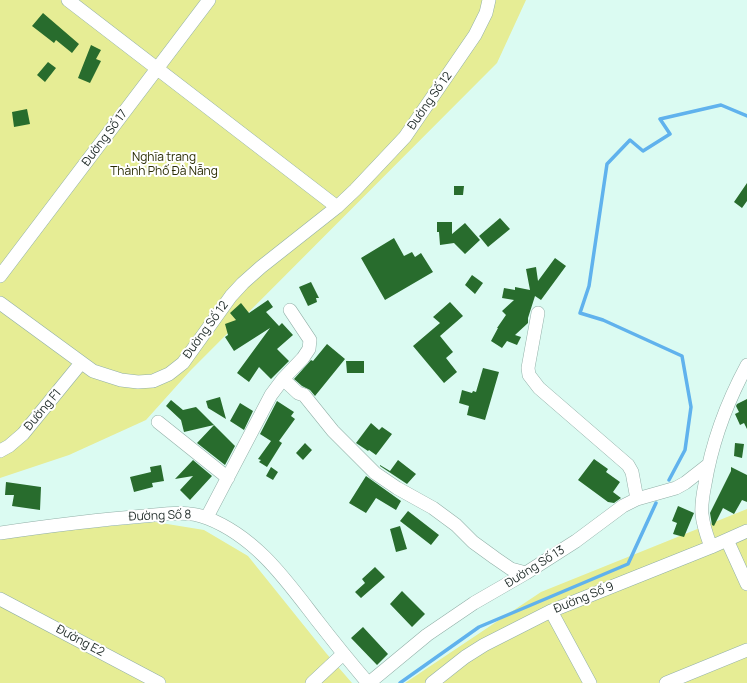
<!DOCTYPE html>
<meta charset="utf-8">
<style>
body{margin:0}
canvas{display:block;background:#dbfbf2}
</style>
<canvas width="747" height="683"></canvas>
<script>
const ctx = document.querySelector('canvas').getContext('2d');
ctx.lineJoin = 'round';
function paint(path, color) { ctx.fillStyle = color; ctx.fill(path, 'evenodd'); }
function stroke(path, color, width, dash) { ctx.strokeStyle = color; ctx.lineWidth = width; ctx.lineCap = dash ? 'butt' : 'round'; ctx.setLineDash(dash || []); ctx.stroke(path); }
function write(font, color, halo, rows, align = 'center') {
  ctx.font = font + ' Manrope,sans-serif'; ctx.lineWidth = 4; ctx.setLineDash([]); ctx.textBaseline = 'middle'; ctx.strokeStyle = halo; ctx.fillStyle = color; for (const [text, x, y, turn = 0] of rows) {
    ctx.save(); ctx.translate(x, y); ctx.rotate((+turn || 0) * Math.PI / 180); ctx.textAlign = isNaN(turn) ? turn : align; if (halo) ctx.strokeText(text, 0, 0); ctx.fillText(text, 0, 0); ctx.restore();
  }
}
paint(new Path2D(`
 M0,0H526L497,63L190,371L146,420L69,455L0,478Z
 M747,509V683H405L541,592Z
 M155,522L204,530L248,556L326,653L352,683H0V536Z`), '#e6ed95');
stroke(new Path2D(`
 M669,480L685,450L691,407L682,356L603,320L580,313L589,286L607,164L630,140L643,151L670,134L660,119L721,105L747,116
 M400,683L479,627L628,564L656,503`), '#60b2ed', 3.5);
paint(new Path2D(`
 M43,13L79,44L72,53L56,40L54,43L32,26Z
 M91,45L101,50L96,59L101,61L90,83L78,78Z
 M48,62L56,68L45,82L37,75Z
 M27,109L30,124L14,127L12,112Z
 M747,183V201L742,208L734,202Z
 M454,186H464L463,195H454Z
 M500,218L510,229L488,247L479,236Z
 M437,222H452V234L465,223L480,240L465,254L454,243L440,245L439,232H437Z
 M394,238L404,256L412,252L415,257L421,253L433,272L385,300L361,258Z
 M555,258L566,266L541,300L535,296L528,318V323L515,335L521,337L517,345L507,341L502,348L491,341L498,328H497L506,315L502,311L514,300L502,298L504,288L515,290V287L530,290L526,269L536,267L538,281Z
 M472,275L483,283L475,294L465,285Z
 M311,282L319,298H316L317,302L308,306L299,287Z
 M268,300L273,307L266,312L279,326L282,323L293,335L277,349L289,361L271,379L259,367L249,382L237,373L270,328L234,351L225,337L228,335L225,324L236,320L230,313L241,303L249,313Z
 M450,302L463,316L440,336L453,352L446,358L457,372L444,383L413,346L440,323L433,317Z
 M327,344L345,359L315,396L310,390L302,386L294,379L311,360L313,361Z
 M346,361H364V373H347Z
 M483,368L499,372L485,420L467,415L469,406L459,403L462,390L472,393L473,391L476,392Z
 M220,397L226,419L208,408L206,401Z
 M747,399V429L744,423L740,425L735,414L739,412L736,406L737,404Z
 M171,400L183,410L196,407L214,425L184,432L181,420L166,406Z
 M277,401L294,412L291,416L295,419L279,441L282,443L267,467L259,462L261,460L258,459L271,441L260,434Z
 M240,403L253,411L244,430L230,421Z
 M371,423L379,430L382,427L392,434L376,455L369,450L368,451L356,443Z
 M214,425L235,446L225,465L197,443Z
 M305,443L312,450L303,460L296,453Z
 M735,443L744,444L742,458L734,456Z
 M594,459L608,469L606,472L620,482L613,492L621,498L614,503L608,502L578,480Z
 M193,460L212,476L190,500L180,490L193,476L175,479Z
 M398,460L416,474L407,484L380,466V465L390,471Z
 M161,465L164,481L152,483L153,487L134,492L130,477L151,472L150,467Z
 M271,467L278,472L273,480L266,476Z
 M731,467L747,475V502L742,500L734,514L723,508L714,526L712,525L710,513L731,471Z
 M366,476L401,501L396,510L376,498L366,513L349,503Z
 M6,482L41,487L40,510L12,506L14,495H5Z
 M678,506L694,513L684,537L673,534L677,523L672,521Z
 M408,511L439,535L431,545L400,521Z
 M400,526L407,549L396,552L390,529Z
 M375,567L385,577L361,598L355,592L365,583L362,579Z
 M402,591L425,614L412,627L390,604Z
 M363,627L388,654L377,665L351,638Z`), '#286c2d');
const minor = new Path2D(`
 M68,0L337,207
 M0,276L209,0
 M0,303L93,371L121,380L138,382L153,381L169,374L183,363L231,296L243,283L261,267L337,207L355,190L405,137L475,35L486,13L489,0
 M538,313L528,368L529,375L539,388L628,465L632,472L637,499
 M283,379L298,393L304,395L333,431L375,473L397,488L433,508L456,525L473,542L495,558L511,569L526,573
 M158,422L228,478
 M0,451L9,446L23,434L81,363
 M207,517L271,395L283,379L303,358L309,349L310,340L290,310
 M0,533C48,526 96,520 144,516C164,514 188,510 207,518C256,537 286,580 316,619C333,641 350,662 368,683
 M727,540L747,584
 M711,547C707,536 703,526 702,514C701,504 703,494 705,484C712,442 727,402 747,365
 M0,599L159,683
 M551,611L590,683
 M312,683L343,654
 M369,683L427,635L474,603L526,573L576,541L623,506L637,499L676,488L685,483L708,465
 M432,683L465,657L484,645L551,611L711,547L747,531
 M666,683L747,650`);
stroke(minor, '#91afa7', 14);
stroke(minor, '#fff', 13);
write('12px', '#1e2a27', '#fff', [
 ["Đường Số 12",430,101,-55],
 ["Đường Số 17",105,138,-53],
 ["Đường Số 12",206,330,-54],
 ["Đường F1",43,410,-50],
 ["Đường Số 8",160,516,-2],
 ["Đường Số 13",535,567,-32],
 ["Đường Số 9",584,598,-22],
 ["Đường E2",80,641,28]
]);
write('12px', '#2b2d04', '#fff', [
 ["Nghĩa trang",164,158],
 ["Thành Phố Đà Nẵng",164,172]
]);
</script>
